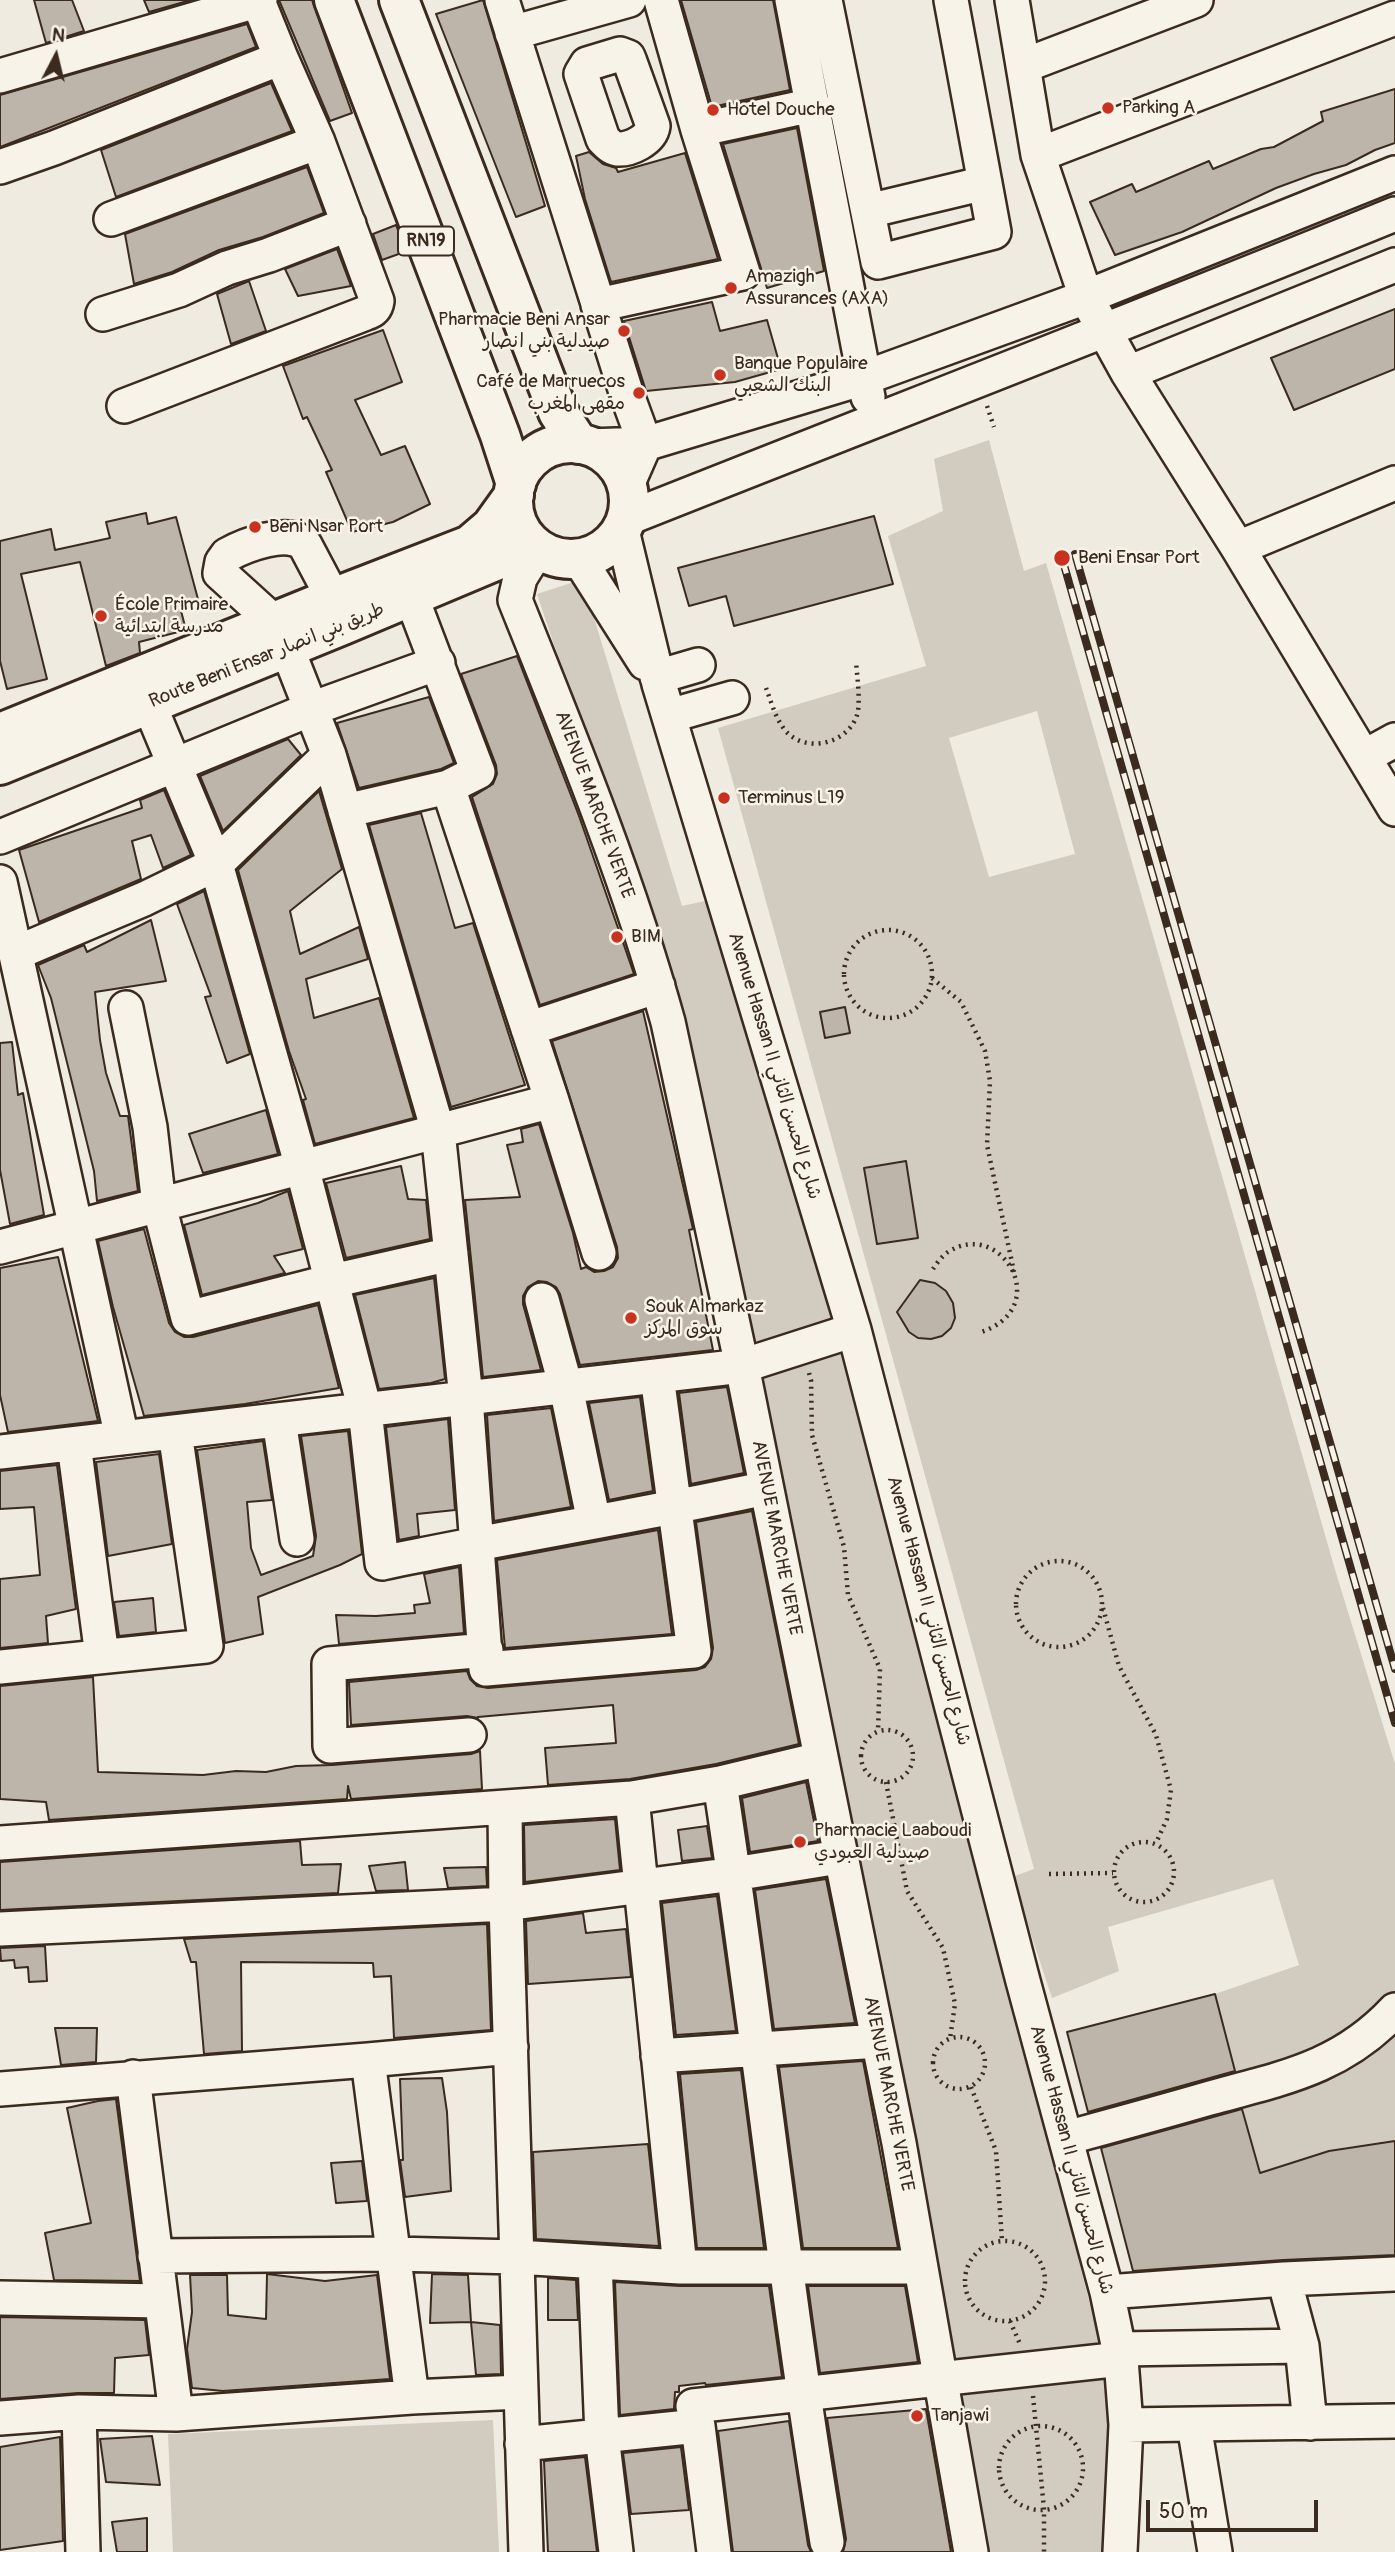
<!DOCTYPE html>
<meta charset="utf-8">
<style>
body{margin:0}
#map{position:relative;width:1395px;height:2552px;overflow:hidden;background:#efebe0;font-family:Pangolin,sans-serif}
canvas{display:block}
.north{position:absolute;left:21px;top:21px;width:70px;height:70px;-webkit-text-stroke:5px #f7f3e8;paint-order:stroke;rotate:7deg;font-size:19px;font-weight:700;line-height:28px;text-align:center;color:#3b2a1e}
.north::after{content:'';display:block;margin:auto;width:24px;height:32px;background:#3b2a1e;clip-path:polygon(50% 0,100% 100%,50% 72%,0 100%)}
.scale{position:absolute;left:1146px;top:2500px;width:172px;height:32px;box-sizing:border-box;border:4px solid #3b2a1e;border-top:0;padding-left:9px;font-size:21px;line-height:24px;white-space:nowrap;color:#3b2a1e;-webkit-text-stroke:5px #f7f3e8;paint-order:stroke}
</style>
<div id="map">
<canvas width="1395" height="2552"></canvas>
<div class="north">N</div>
<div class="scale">50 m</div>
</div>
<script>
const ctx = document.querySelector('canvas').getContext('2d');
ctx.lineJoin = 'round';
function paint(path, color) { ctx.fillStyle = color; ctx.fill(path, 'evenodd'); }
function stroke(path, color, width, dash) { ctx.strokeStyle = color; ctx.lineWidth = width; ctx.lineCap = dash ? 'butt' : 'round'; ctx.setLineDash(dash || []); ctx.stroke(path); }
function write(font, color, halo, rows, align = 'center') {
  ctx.font = font + ' Pangolin,"Playpen Sans Arabic",sans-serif'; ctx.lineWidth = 5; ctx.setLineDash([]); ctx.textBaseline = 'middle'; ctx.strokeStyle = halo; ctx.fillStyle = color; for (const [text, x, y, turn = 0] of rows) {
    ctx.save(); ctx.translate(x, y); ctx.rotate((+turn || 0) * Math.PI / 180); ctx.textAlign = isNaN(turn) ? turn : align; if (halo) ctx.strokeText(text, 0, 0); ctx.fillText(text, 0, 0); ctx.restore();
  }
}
paint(new Path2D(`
 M989,440L1024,571L1046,563L1336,1573L1395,1764V2141L1329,2151L1260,2173C1243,2113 1230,2054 1215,1994L1299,1965L1273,1879L1108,1927L1119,1971L1052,1998L1012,1877L1034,1869L718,728L926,666L888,536L943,511L934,459ZM1037,711L1075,854L989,877L949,738Z
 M577,581L587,595L682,906L710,900L842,1326L750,1354L664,971L537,594Z
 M844,1346L1100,2343L952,2362L758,1374Z
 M1106,2371L1109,2425L1102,2552H986L958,2386Z
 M493,2420L499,2552H173L168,2434Z`), '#d1cbc0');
const building = new Path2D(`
 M34,0H72L84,31L46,43Z
 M144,0H191L149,12Z
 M279,0H312L352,113L330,121Z
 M483,0L545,206L516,217L436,14Z
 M681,0H773L790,90L712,107Z
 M247,24L256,47L0,147V95Z
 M271,83L292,131L116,197L101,150Z
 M1395,89V143L1375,150L1346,165L1314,174L1276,188L1182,232L1115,255L1090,202L1132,184L1136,192L1209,161L1213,169L1261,149L1274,147L1323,121L1321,112Z
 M797,128L824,271L767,288L723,144Z
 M589,152L603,164L616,168L618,172L685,153L718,259L611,282L585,199L576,156Z
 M307,167L324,213L263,237L219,250L172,272L134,284L125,234Z
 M396,225L407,251L382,260L373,234Z
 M337,249L351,286L298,296L285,269Z
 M249,281L266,331L231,344L217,294Z
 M712,302L720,331L767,320L781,369L735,382L646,391L624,321Z
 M1395,309V369L1294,410L1271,358Z
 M383,330L402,382L355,400L381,455L405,446L430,504L393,522L352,532L326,472L332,470L307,417L303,419L283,366Z
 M146,513L148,524L176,517L199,603L180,607L186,630L139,642L140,653L106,666L80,562L21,574L47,679L7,689L0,661V541L51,529L55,550L110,538L106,522Z
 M874,516L893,584L734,626L726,596L689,606L678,568Z
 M517,656L579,816L634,974L540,1005L472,797L493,784L497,774L496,765L461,674Z
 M429,697L454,763L441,769L359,788L337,723Z
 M288,739L301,755L223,831L200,776Z
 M164,790L191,855L163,868L151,835L132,841L141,879L39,922L19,850L142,808L140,800Z
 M319,791L342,869L290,911L300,954L359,927L368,959L306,979L314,1018L379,998L414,1118L315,1144L303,1100L306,1099L289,1051L238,870Z
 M421,813L455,928L473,923L525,1085L451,1107L369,825Z
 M204,891L250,1054L227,1063L205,997L211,996L177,904Z
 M151,920L166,981L95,992L100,1040L106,1073L120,1116H128L138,1191L97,1201L94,1171L51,998L38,965L84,945L87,952Z
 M845,1007L850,1033L825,1038L820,1012Z
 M643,1011L693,1229L689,1230L713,1350L580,1365L560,1294L556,1287L547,1282L538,1281L528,1287L523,1296V1304L541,1370L483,1377L465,1200L520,1197L507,1145L523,1142L521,1129L539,1124L573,1233L581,1269L586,1267L594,1272L604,1271L613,1267L618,1258L617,1247L552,1041Z
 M12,1042L18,1095L23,1093L44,1215L10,1224L0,1170V1043Z
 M266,1110L278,1154L203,1173L189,1134Z
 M906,1161L918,1238L877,1244L864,1168Z
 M401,1166L408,1199L426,1200L430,1239L346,1258L326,1183Z
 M288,1191L303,1249L274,1256L285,1273L202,1295L184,1225L258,1203Z
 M144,1229L169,1323L175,1332L184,1337H193L318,1305L339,1388L245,1404L144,1416L113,1307L98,1241Z
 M58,1257L98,1421L8,1432L0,1395V1268Z
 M434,1278L445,1379L431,1383L379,1389L355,1295Z
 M920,1280L935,1283L946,1291L953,1303L955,1318L951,1328L942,1336L931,1339L918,1338L909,1332L897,1312Z
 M727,1387L744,1473L691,1484L679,1393Z
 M640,1397L653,1491L609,1500L589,1403Z
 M551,1408L571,1507L494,1521L487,1415Z
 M448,1419L455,1510L417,1514L419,1536L399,1540L386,1427Z
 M348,1431L362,1554L340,1565L258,1597L263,1634L225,1643L197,1450L263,1441L272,1500L247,1502L251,1548L261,1575L313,1556L316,1536L301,1436Z
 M159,1454L172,1544L108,1556L96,1462Z
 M57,1465L76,1609L46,1616L48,1643L0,1648V1579L40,1575L34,1507L0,1509V1471Z
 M752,1511L799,1744L716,1764L630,1779L548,1785L545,1748L616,1743L613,1705L478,1717V1718L467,1716L351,1725L349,1682L467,1671L470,1679L477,1686L488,1688L696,1670L705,1667L711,1659L713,1648L696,1522Z
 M658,1530L672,1634L505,1648L497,1560Z
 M459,1567L464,1633L339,1644L336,1615L376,1616L415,1613L414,1605L430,1603L424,1574Z
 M153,1598L156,1632L119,1636L114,1602Z
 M93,1677L98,1772L203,1775L236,1771L266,1772L296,1766L332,1765L471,1754L480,1751L482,1789L351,1799L348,1786L347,1799L49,1820L46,1802L0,1799V1686Z
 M806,1782L818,1841L750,1852L742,1798Z
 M615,1819L620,1870L525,1882L524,1825Z
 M707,1826L712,1858L682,1861L678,1830Z
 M300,1841L302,1865L341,1864L338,1893L0,1910V1862Z
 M405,1862L408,1890L376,1891L369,1866Z
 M486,1867L487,1886L448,1888L444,1868Z
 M826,1879L855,2023L774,2029L755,1890Z
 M717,1896L736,2031L676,2035L662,1903Z
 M583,1913L586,1933L626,1929L631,1977L528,1984L526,1921Z
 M487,1924L491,2030L394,2038L391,1976L374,1977L373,1963L241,1962L242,2051L204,2054L196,1962H191L184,1939Z
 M45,1946L47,1981L29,1982L28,1967L15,1968L14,1960L1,1961L0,1948Z
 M1215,1994L1235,2071L1088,2112L1067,2032Z
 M55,2028H97L96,2062L61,2065Z
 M863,2061L898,2248H803L779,2067Z
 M741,2070L764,2248H697L680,2074Z
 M442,2078L447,2112L451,2191L405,2197L400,2160H403L400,2079Z
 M116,2099L140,2281L54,2280L45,2233L91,2223L67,2108L98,2101Z
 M1242,2109L1260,2173L1329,2151L1395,2141V2255L1283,2260L1133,2271L1101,2148Z
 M648,2144L659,2246L536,2239L533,2152Z
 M362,2161L367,2201L336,2203L331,2163Z
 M267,2274L325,2281L377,2275L390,2379L223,2391L192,2388L187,2349L192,2312L190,2275H227L228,2315L266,2319Z
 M432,2274L468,2275L471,2322L430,2323Z
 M548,2278L576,2280L578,2320H548Z
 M615,2282L680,2286H769L782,2377L706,2385L705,2383L679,2386V2392H675L674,2409L620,2415Z
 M808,2286H905L918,2362L820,2373Z
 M0,2317L145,2320L149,2355L115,2358L114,2393H78L0,2399Z
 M471,2322L500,2325L501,2374L476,2375Z
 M926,2409L951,2552H843L846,2539L827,2418Z
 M789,2421L808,2545L811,2552H733L718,2431Z
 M152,2436L160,2485L106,2482L100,2439Z
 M60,2437L63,2541L0,2550V2447Z
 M681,2447L689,2510L631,2514L623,2453Z
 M585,2457L597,2552H548L544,2461Z
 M147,2518V2552H117L112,2522Z`);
paint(building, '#bdb5aa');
stroke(building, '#3b2a1e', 2);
const minor = new Path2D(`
 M502,0L626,392L645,444L627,485
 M792,0L868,397
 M825,0L878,262L994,232L951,0
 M1012,0L1038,155L1086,297L1128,373L1238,548L1395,809
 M512,33L629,0
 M620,54L628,57L630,62L653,126C651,140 630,150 617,149C611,148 607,143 603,139L581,74L587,64Z
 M1023,66L1196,0
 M0,76L260,0
 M698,130L813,105
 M1038,155L1395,18
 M0,167L54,148L281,58
 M868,211L985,183
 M111,219L318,142
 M598,305L743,273L698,130L661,0
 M103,314L179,290L227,268L269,255L349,224
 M1128,373L1395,265
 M124,406L366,313C373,311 376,308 377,301L318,142L281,58L258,1
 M588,446L645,444L864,378L1086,297L1395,173
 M626,519C883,417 1140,318 1395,214
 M622,530L659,684L854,1330L1023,1981L1107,2292L1121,2359L1126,2425L1120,2552
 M1238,548L1395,483
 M538,549L520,578L515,600C571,739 628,878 668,1022L742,1366L899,2143L971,2552
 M579,559L645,663
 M274,622L220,573L222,562L227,555C245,545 289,528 305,545L333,598
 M287,648L329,755L438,1131L466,1398L486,1669L694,1651L657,1376
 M657,677L698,665
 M149,704L216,864L302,1167L365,1410L382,1563C510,1536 639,1516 766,1488
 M669,716L732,698
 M1364,757L1395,740
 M448,787L552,1101L599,1253
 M345,811L448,787L478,772L411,596
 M0,837L311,709L438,663
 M0,882L122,1438
 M16,953L144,899L216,864L329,755
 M126,1008L150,1127L159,1205L188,1318L332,1281L451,1254
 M528,1029L658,986
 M0,1247L552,1101
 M542,1300L566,1387L594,1522
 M279,1420L297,1539
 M74,1444L102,1656
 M0,1452L742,1366L854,1330
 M0,1667L206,1646L175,1432
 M469,1735L330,1746L329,1664L486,1650
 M720,1783C759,2036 785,2290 827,2542
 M632,1798L680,2267
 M505,1807L506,1904L526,2552
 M0,1843L632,1798L720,1783L820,1759
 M0,1929L506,1904L734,1874L839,1857
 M658,2056L878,2041
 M368,2060L412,2397
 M133,2077L176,2414
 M0,2089L368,2060L511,2047
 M1066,2138C1114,2125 1162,2112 1210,2098C1283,2078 1341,2068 1395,2010
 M155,2256L393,2254L517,2257L680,2267H920
 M595,2262L602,2436L616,2552
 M1284,2279L1302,2346L1310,2423
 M1107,2292L1284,2279L1395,2274
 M0,2298L161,2301
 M1120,2349L1302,2346
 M79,2412L83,2552
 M0,2418L79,2412L176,2414L412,2397L520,2392
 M1126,2425L1395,2421
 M1194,2425L1215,2552
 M522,2444L698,2426
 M714,2552L698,2426L693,2406L1121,2359`);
const major = new Path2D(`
 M334,0L500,435L516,484
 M399,0L558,412L579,444`);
const highway = new Path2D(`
 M513 501a58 58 0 1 1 116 0a58 58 0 1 1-116 0Z
 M0,733L333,598L470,545L491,527L514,495
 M0,765L343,625L533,545`);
stroke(minor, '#3b2a1e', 38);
stroke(major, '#3b2a1e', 44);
stroke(highway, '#3b2a1e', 44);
stroke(new Path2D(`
 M987,406L994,427
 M766,688C771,701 775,717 784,729C805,756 852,743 858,711C860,695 857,676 856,661
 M844 974a44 44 0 1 1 88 0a44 44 0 1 1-88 0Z
 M932,978L961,1002L985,1051L990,1081L987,1145L1014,1272
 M933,1269C937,1263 942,1256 948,1252C1002,1217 1056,1310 978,1333
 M809,1373L811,1380L812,1435L844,1547L848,1595L880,1669L878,1731
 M1016 1604a43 43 0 1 1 86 0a43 43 0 1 1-86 0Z
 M1103,1608L1119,1666L1156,1735L1171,1790L1167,1819L1156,1843
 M861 1756a26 26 0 1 1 52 0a26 26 0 1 1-52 0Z
 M886,1782L907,1891L943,1948L955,2004L950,2039
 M1114 1872a30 30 0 1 1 60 0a30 30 0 1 1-60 0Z
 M1049,1874L1113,1873
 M933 2063a26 26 0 1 1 52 0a26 26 0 1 1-52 0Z
 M971,2087L996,2151L1002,2241
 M965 2281a40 40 0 1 1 80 0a40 40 0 1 1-80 0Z
 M1010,2321L1020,2344
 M1033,2396L1044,2509V2552
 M999 2468a42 42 0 1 1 84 0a42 42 0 1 1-84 0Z`), '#3b2a1e', 4.5, [2, 5]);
stroke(minor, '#f7f3e8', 33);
stroke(major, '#f7f3e8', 38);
stroke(highway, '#f7f3e8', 38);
const rail = new Path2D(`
 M1075,554L1395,1669
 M1062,558L1395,1723`);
stroke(rail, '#3b2a1e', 8);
stroke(rail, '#f7f3e8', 5, [16]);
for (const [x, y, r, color] of [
 [1108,108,7,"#c8321e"],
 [713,110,7,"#c8321e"],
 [731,288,7,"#c8321e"],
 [624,331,7,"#c8321e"],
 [720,375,7,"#c8321e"],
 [639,393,7,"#c8321e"],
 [255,527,7,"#c8321e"],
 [1062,558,9,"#c8321e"],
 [101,616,7,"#c8321e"],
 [724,798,7,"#c8321e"],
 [617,937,7,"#c8321e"],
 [631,1318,7,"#c8321e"],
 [800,1842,7,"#c8321e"],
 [917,2416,7,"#c8321e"]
]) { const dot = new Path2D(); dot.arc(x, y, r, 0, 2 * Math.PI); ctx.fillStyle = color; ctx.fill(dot); stroke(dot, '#f7f3e8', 2.5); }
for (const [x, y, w] of [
 [426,241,56]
]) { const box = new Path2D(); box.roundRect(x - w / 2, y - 14.5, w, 29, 5); ctx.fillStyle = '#f7f3e8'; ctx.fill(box); stroke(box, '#3b2a1e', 2); }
write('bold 18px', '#3b2a1e', null, [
 ["RN19",426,241]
]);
write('19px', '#3b2a1e', '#f7f3e8', [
 ["Parking A",1122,108],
 ["Hotel Douche",727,110],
 ["Amazigh",745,277],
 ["Assurances (AXA)",745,299],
 ["Pharmacie Beni Ansar",610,320,"right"],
 ["صيدلية بني انصار",610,342,"right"],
 ["Banque Populaire",734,364],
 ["البنك الشعبي",734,386],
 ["Café de Marruecos",625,382,"right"],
 ["مقهى المغرب",625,404,"right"],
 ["Beni Nsar Port",269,527],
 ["Beni Ensar Port",1078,558],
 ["École Primaire",115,605],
 ["مدرسة ابتدائية",115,627],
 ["Terminus L19",738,798],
 ["BIM",631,937],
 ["Souk Almarkaz",645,1307],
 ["سوق المركز",645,1329],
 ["Pharmacie Laaboudi",814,1831],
 ["صيدلية العبودي",814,1853],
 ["Tanjawi",931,2416]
], 'left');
write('19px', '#3b2a1e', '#f7f3e8', [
 ["Route Beni Ensar طريق بني انصار",267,656,-22],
 ["AVENUE MARCHE VERTE",594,805,70],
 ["Avenue Hassan II شارع الحسن الثاني",774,1066,73],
 ["AVENUE MARCHE VERTE",776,1538,79],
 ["Avenue Hassan II شارع الحسن الثاني",928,1611,75],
 ["AVENUE MARCHE VERTE",888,2094,79],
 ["Avenue Hassan II شارع الحسن الثاني",1071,2160,75]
]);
</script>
